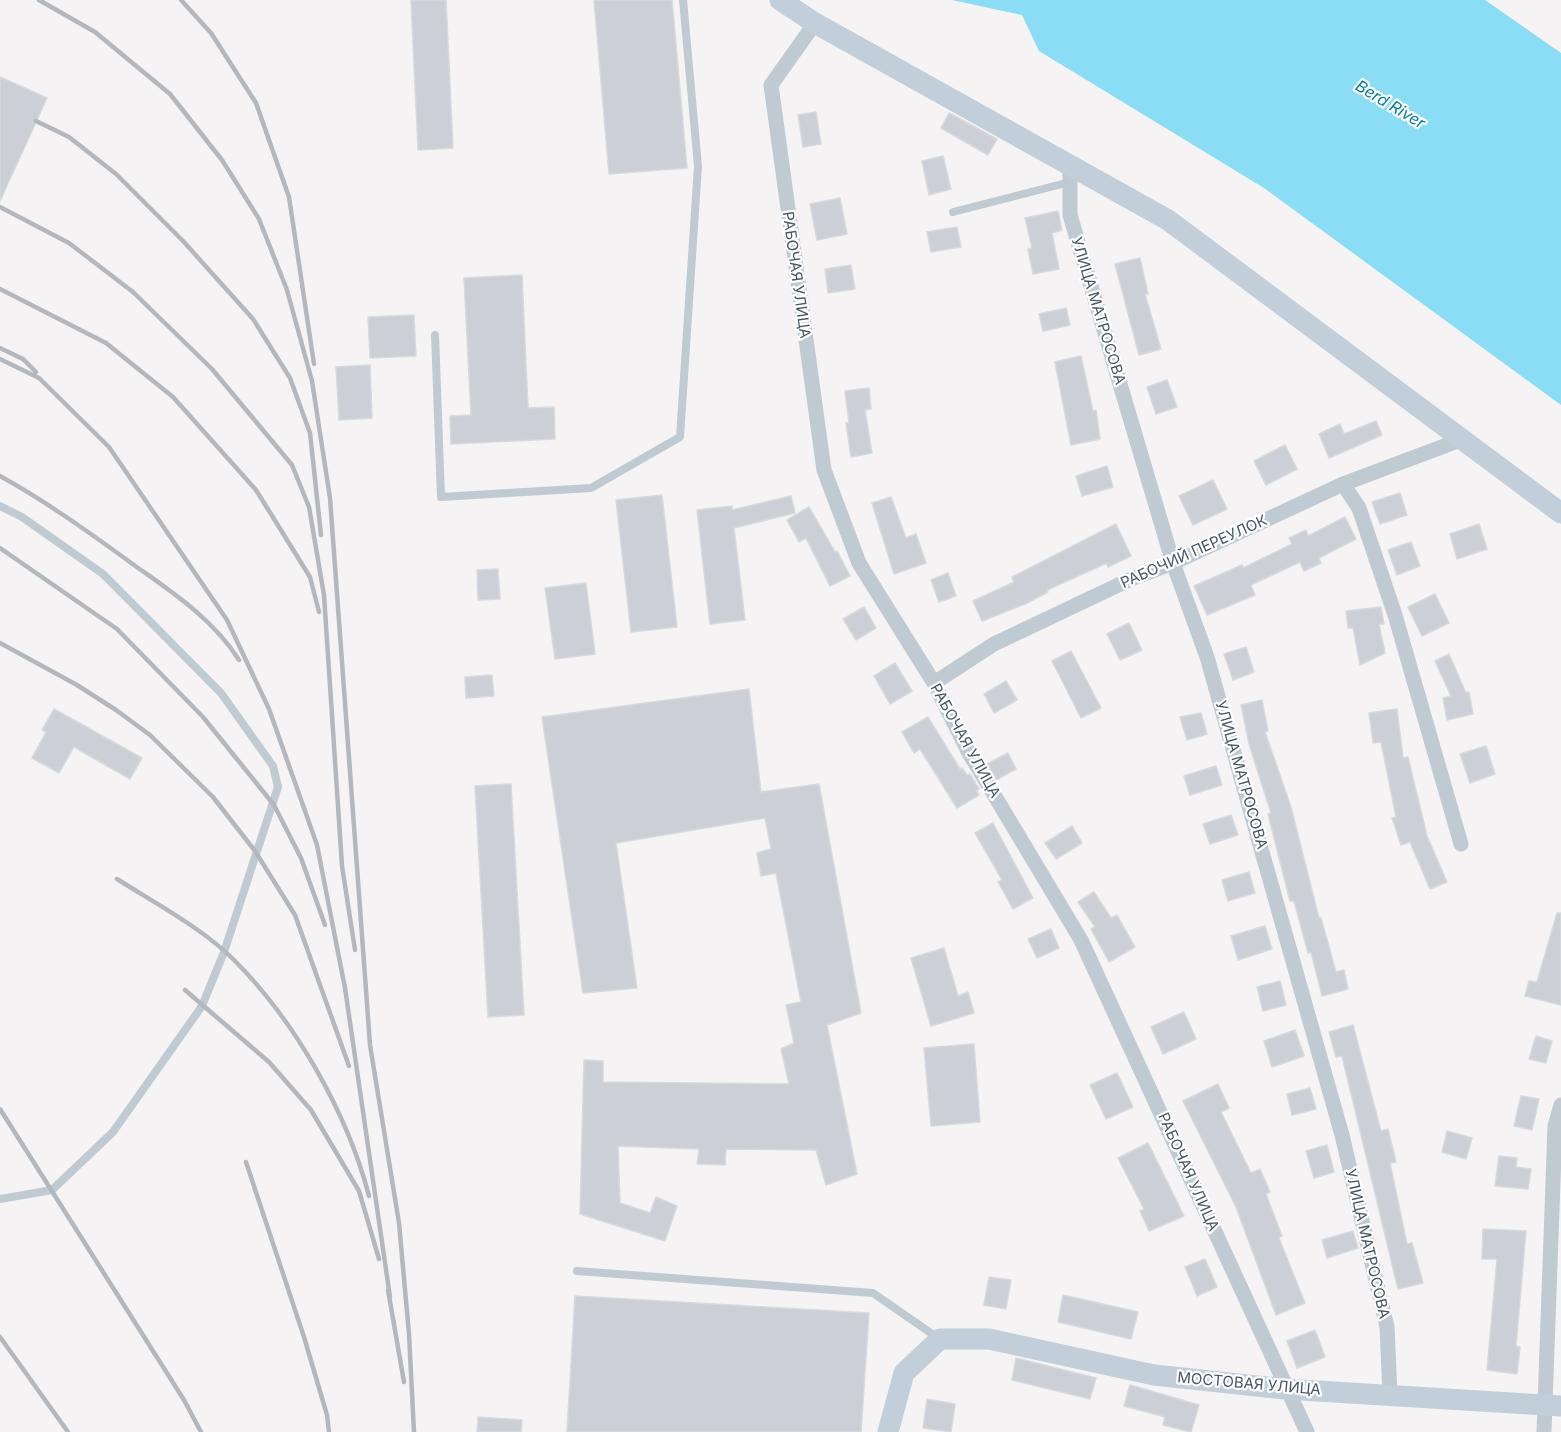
<!DOCTYPE html>
<meta charset="utf-8">
<style>
body{margin:0}
canvas{display:block;background:#f5f3f3}
</style>
<canvas width="1561" height="1432"></canvas>
<script>
const ctx = document.querySelector('canvas').getContext('2d');
ctx.lineJoin = 'round';
function paint(path, color) { ctx.fillStyle = color; ctx.fill(path, 'evenodd'); }
function stroke(path, color, width, dash) { ctx.strokeStyle = color; ctx.lineWidth = width; ctx.lineCap = dash ? 'butt' : 'round'; ctx.setLineDash(dash || []); ctx.stroke(path); }
function write(font, color, halo, rows, align = 'center') {
  ctx.font = font + ' Inter,sans-serif'; ctx.lineWidth = 4.5; ctx.setLineDash([]); ctx.textBaseline = 'middle'; ctx.strokeStyle = halo; ctx.fillStyle = color; for (const [text, x, y, turn = 0] of rows) {
    ctx.save(); ctx.translate(x, y); ctx.rotate((+turn || 0) * Math.PI / 180); ctx.textAlign = isNaN(turn) ? turn : align; if (halo) ctx.strokeText(text, 0, 0); ctx.fillText(text, 0, 0); ctx.restore();
  }
}
paint(new Path2D(`
 M952,0H1485L1561,53V405L1264,188L1039,51L1022,15Z`), '#8addf4');
const building = new Path2D(`
 M411,0H446L453,148L418,150Z
 M594,0H672L687,168L609,174Z
 M0,77L47,98L0,201Z
 M816,112L821,144L803,147L798,115Z
 M949,113L997,139L988,155L941,128Z
 M943,156L951,189L929,195L922,161Z
 M840,198L847,234L817,240L810,204Z
 M1058,211L1062,230L1052,233L1059,269L1033,274L1028,249L1032,248L1025,218Z
 M957,227L961,247L931,252L927,232Z
 M1140,258L1148,294H1145L1161,349L1139,355L1115,264Z
 M851,265L855,289L828,293L825,269Z
 M522,275L528,408L554,407L555,439L451,444L450,416L471,415L464,278Z
 M1066,308L1070,325L1043,331L1039,314Z
 M414,315L416,356L370,358L368,317Z
 M1081,356L1093,411L1096,410L1100,439L1071,445L1055,362Z
 M370,365L372,418L339,420L336,367Z
 M1167,380L1177,407L1156,414L1147,387Z
 M869,388L871,409L865,410L872,453L851,457L846,423H849L845,391Z
 M1376,421L1382,435L1329,458L1319,434L1340,424L1344,434Z
 M1285,445L1297,469L1266,485L1254,461Z
 M1107,466L1113,487L1082,496L1076,476Z
 M1213,480L1227,509L1193,525L1179,496Z
 M1400,493L1407,515L1380,524L1372,502Z
 M662,495L677,627L631,632L616,500Z
 M791,496L795,513L734,528L745,620L710,624L697,510L732,506V510Z
 M891,497L906,538L916,534L926,563L894,574L872,503Z
 M809,507L835,552L837,551L850,576L830,586L806,538L799,542L787,520Z
 M1345,517L1356,539L1319,558L1321,563L1304,571L1300,562L1251,585L1255,595L1207,615L1194,586L1242,565L1243,568L1292,544L1289,538L1306,530L1308,536Z
 M1116,524L1131,556L1108,567L1107,563L1047,590L1048,592L1025,604L982,621L973,601L1014,582L1012,577Z
 M1479,524L1487,549L1457,559L1450,534Z
 M1411,542L1420,566L1397,575L1388,550Z
 M498,569L500,599L478,600L477,570Z
 M948,573L956,596L939,602L931,580Z
 M586,583L595,654L555,659L545,588Z
 M1435,594L1449,623L1422,636L1408,607Z
 M864,607L876,628L856,640L843,619Z
 M1381,607L1384,624H1379L1385,653L1360,665L1353,628H1348L1346,611Z
 M1129,623L1142,650L1120,660L1107,634Z
 M1246,647L1254,672L1233,680L1224,654Z
 M1071,651L1101,708L1081,718L1052,661Z
 M1449,654L1466,693L1469,692L1473,714L1447,720L1443,698L1451,696L1435,661Z
 M895,663L912,691L890,704L874,676Z
 M492,675L494,696L466,698L465,677Z
 M1006,681L1017,700L994,713L984,694Z
 M749,689L761,792L819,784L861,1013L827,1025L857,1174L826,1185L816,1150L726,1149L725,1165L697,1164L699,1149L618,1146L620,1203L650,1213L656,1197L677,1206L665,1241L580,1214L584,1060L603,1061V1082L789,1084L781,1049L794,1043L786,1005L801,1002L776,873L761,876L757,853L771,849L765,818L616,843L637,988L583,993L542,717Z
 M1262,700L1268,731L1265,732L1291,807L1319,918H1321L1336,972L1344,970L1348,989L1322,996L1311,952L1308,953L1294,901H1290L1268,814L1271,813L1249,744L1241,705Z
 M54,709L142,758L130,779L74,747L59,773L32,758L46,732L42,730Z
 M1397,709L1403,758L1408,757L1427,836L1447,882L1430,889L1410,842L1401,845L1392,818L1396,817L1381,742L1373,743L1369,713Z
 M1201,713L1207,734L1187,740L1180,717Z
 M928,717L960,769L962,768L967,775L970,774L979,789L976,791L979,795L957,808L920,749L914,753L902,732Z
 M1486,746L1495,774L1470,783L1460,754Z
 M1008,753L1016,769L996,780L987,764Z
 M1216,766L1222,785L1190,795L1184,776Z
 M511,784L524,1015L488,1017L475,786Z
 M1231,815L1238,835L1210,844L1203,824Z
 M993,823L1033,898L1013,909L998,882L1002,880L975,833Z
 M1072,826L1082,843L1056,859L1045,843Z
 M1249,872L1255,893L1228,901L1222,880Z
 M1094,892L1111,918L1117,915L1135,947L1109,962L1091,929L1095,927L1078,902Z
 M1557,913H1561V1005L1525,996L1529,981L1537,982Z
 M1265,926L1272,949L1238,960L1231,936Z
 M1051,929L1059,948L1037,958L1028,939Z
 M944,948L958,996L968,992L974,1013L931,1026L911,958Z
 M1280,981L1286,1005L1263,1011L1257,987Z
 M1184,1012L1196,1039L1163,1054L1151,1027Z
 M1353,1025L1381,1131L1388,1129L1396,1162L1390,1163L1407,1244L1412,1243L1423,1283L1398,1289L1342,1056L1336,1057L1329,1032Z
 M1295,1030L1304,1056L1272,1067L1264,1041Z
 M1536,1036L1552,1041L1546,1063L1529,1059Z
 M974,1044L980,1122L931,1126L924,1048Z
 M1117,1073L1133,1107L1106,1119L1090,1085Z
 M1218,1084L1229,1108L1221,1112L1251,1173L1260,1169L1270,1192L1266,1194L1282,1236L1279,1238L1305,1303L1276,1315L1236,1207L1183,1101Z
 M1310,1088L1316,1109L1292,1115L1287,1094Z
 M1521,1096L1539,1099L1532,1130L1514,1126Z
 M1447,1131L1472,1138L1466,1159L1442,1152Z
 M1148,1143L1184,1216L1149,1231L1140,1211L1144,1209L1118,1158Z
 M1327,1145L1334,1172L1314,1178L1306,1151Z
 M1499,1156L1517,1158L1516,1167L1531,1169L1528,1189L1495,1186Z
 M1483,1229L1526,1231L1516,1346L1520,1347L1517,1374L1487,1370L1497,1259H1482Z
 M1353,1231L1358,1248L1327,1258L1322,1240Z
 M1205,1259L1217,1287L1197,1296L1185,1267Z
 M989,1277L1011,1280L1006,1309L984,1305Z
 M1063,1295L1138,1312L1131,1339L1058,1322Z
 M575,1296L869,1313L861,1432H567Z
 M1315,1330L1325,1357L1297,1368L1287,1341Z
 M1016,1358L1096,1378L1090,1399L1012,1380Z
 M1130,1385L1199,1405L1191,1432L1163,1425L1165,1417L1124,1406Z
 M927,1399L955,1404L951,1432L923,1428Z
 M478,1417L522,1420L521,1432H477Z`);
paint(building, '#cccfd5');
stroke(building, '#d6d9de', 1.5);
stroke(new Path2D(`
 M953,212L1070,182
 M435,335L441,497L591,488L680,437L698,166L683,0
 M0,506L22,517L103,574L221,693L273,766L278,787L224,952L202,1006L113,1132L52,1190L0,1199
 M577,1271L873,1293L938,1338`), '#c0cad3', 8);
stroke(new Path2D(`
 M815,23L771,85L824,470L859,563L934,683L969,753L1081,940L1307,1432
 M1070,163V215L1173,563L1207,657L1342,1135L1387,1327L1390,1394
 M1343,484L1359,508L1395,615L1461,844
 M934,683L994,644L1131,579L1173,563L1343,484L1463,439
 M1544,1432L1555,1126L1561,1105`), '#c0cad3', 15);
stroke(new Path2D(`
 M780,0L815,23L1168,220L1561,513
 M888,1432L904,1373L940,1339H989L1154,1375L1285,1389L1561,1406`), '#c2ceda', 21);
stroke(new Path2D(`
 M39,0L95,32L170,94L222,160L259,219L287,290L312,381L330,498L370,1045L399,1223L409,1334L414,1432
 M181,0L211,33L256,103L289,197L314,364
 M36,121L69,137L116,174L184,242L253,319L290,378L310,433L321,535
 M0,207L69,243L133,292L212,369L292,465L309,507L324,595L342,866L355,950
 M0,289L106,343L173,397L256,490L310,577L319,612
 M0,348L23,359L36,372
 M0,359L39,378L109,447L227,620L269,709L317,845L345,988L390,1297
 M0,476C47,502 90,533 134,565C172,592 213,619 239,660
 M0,548L117,629L203,717L274,805L301,858L325,925
 M0,643L77,685L116,710L150,735L213,797L255,851L295,915L349,1066
 M117,879C155,903 202,928 234,960C295,1021 347,1112 369,1196
 M185,990L269,1062L311,1110L359,1191L379,1259
 M0,1109L184,1400L201,1432
 M246,1162L304,1337L327,1415L329,1432
 M388,1290L404,1382
 M0,1337L68,1432`), '#b4b8bd', 4.5);
write('15px', '#485662', '#fff', [
 ["РАБОЧАЯ УЛИЦА",796,275,82],
 ["УЛИЦА МАТРОСОВА",1098,311,73],
 ["РАБОЧИЙ ПЕРЕУЛОК",1194,552,-24],
 ["РАБОЧАЯ УЛИЦА",965,741,61],
 ["УЛИЦА МАТРОСОВА",1241,775,74],
 ["РАБОЧАЯ УЛИЦА",1188,1172,66],
 ["УЛИЦА МАТРОСОВА",1367,1244,77],
 ["МОСТОВАЯ УЛИЦА",1249,1384,5]
]);
write('italic 16px', '#037b9b', '#fff', [
 ["Berd River",1390,105,31]
]);
</script>
